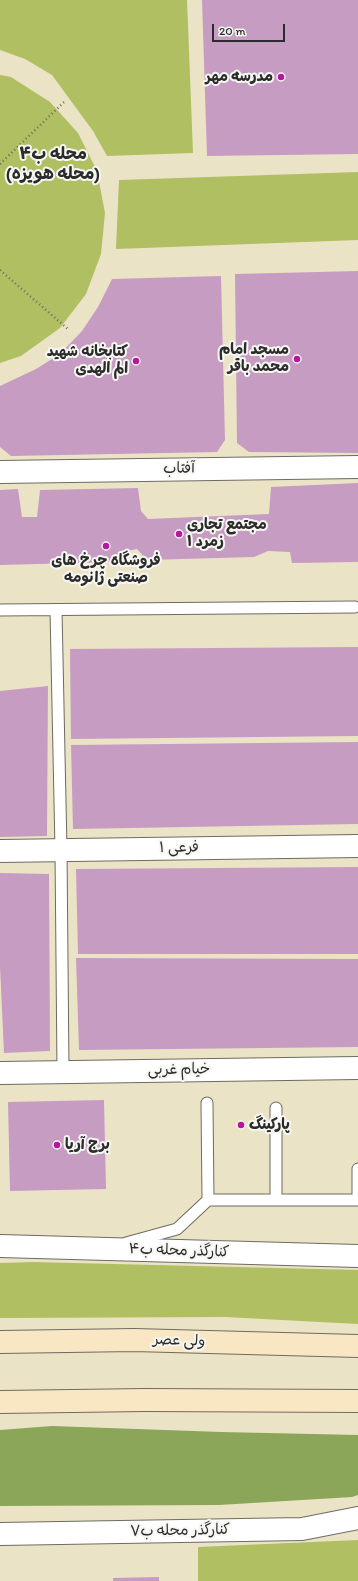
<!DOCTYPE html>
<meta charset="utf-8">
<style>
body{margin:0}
#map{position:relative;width:358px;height:1581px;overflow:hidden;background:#ebe3c6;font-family:Itim,sans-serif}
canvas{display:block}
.scale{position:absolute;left:212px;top:24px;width:73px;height:18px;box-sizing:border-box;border:2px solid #2b2b2b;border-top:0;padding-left:5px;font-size:12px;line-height:14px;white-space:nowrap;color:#2b2b2b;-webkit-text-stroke:3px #f6f6f2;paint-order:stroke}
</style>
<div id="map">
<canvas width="358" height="1581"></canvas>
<div class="scale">20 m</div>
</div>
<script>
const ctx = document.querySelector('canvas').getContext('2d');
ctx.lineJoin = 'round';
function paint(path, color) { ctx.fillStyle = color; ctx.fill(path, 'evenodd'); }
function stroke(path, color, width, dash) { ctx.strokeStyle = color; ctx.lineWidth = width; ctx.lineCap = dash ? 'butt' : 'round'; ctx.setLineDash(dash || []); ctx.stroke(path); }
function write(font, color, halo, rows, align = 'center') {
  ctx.font = font + ' Itim,"Playpen Sans Arabic",sans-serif'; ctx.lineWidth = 4; ctx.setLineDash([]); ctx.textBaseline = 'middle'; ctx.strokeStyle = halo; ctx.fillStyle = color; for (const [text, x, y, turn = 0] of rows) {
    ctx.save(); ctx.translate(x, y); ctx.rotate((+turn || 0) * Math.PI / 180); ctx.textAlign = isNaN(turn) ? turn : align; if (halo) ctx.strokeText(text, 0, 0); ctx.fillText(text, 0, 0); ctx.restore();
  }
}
paint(new Path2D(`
 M0,0H187L193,153L107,156L93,131L52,75L25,59L0,50Z
 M0,75L11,77L50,102L78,133L97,171L105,213L101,254L86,294L60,328L21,356L0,363Z
 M358,172V240L116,249L119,180Z
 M33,1262L358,1270V1324L225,1317L0,1318V1263Z
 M358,1540V1581H198V1547Z`), '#afbf62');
paint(new Path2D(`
 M52,1426L221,1432L358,1435V1495L352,1497L219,1505L0,1506V1430Z`), '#8ba658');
paint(new Path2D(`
 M202,0H358V154L207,156Z
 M358,271V453L249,452L237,443L235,274Z
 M221,276L225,440L217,452L11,456L0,447V386L36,369L60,354L82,331L98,307L112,279Z
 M358,483V562L292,563L290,552L268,551L254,557L147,560L137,549L121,552L112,562L0,565V490L18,489L22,517H37L40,490L138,488L141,511L148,519L269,514L271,487Z
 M358,647V736L71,739L70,649Z
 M48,686L47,836L0,837V691Z
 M358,742V824L73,829L71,745Z
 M358,867V954H78L76,869Z
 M0,873L49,874L50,1051L4,1053L0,966Z
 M76,958L358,959V1047L79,1050Z
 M104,1100L106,1189L10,1191L8,1102Z
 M159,1577V1581H113V1578Z`), '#c79cc2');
const service = new Path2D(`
 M0,610L355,607
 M56,610L61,850L63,1072
 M207,1103L208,1200
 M358,1199V1169
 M276,1200V1108
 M126,1243L177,1229L208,1200H358`);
const minor = new Path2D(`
 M0,851L358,846`);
const tertiary = new Path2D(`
 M0,472L358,467
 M0,1073L358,1068
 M0,1246L358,1256
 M0,1534L302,1529L358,1518`);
const secondary = new Path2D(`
 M0,1342L134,1340L358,1346
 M0,1402L145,1400L358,1401`);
stroke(service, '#6e6b61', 13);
stroke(minor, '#6e6b61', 24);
stroke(tertiary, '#6e6b61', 24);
stroke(secondary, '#6e6b61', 24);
stroke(new Path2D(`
 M0,164L64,102
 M0,270L69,330`), '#6e6b61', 2.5, [1, 3]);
stroke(service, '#fff', 11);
stroke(minor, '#fff', 22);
stroke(tertiary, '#fff', 22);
stroke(secondary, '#f9e7c3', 22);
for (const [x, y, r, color] of [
 [281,77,4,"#b5179e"],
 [297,359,4,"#b5179e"],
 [136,361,4,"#b5179e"],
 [179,534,4,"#b5179e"],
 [106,546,4,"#b5179e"],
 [241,1125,4,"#b5179e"],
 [57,1145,4,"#b5179e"]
]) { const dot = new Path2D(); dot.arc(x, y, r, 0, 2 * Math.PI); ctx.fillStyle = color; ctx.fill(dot); stroke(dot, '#f6f6f2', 1.5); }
write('bold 15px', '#2b2b2b', '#f6f6f2', [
 ["مدرسه مهر",273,77],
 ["مسجد امام",289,350],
 ["محمد باقر",289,367],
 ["کتابخانه شهید",128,352],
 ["الم الهدی",128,369],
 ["مجتمع تجاری",187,525,"left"],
 ["زمرد ۱",187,542,"left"],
 ["فروشگاه چرخ های",106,561,"center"],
 ["صنعتی ژانومه",106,578,"center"],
 ["پارکینگ",249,1125,"left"],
 ["برج آریا",65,1145,"left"]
], 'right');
write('15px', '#2b2b2b', '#f6f6f2', [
 ["آفتاب",179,469,-1],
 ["فرعی ۱",179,848,-1],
 ["خیام غربی",179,1070,-1],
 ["کنارگذر محله ب۴",179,1251,2],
 ["ولی عصر",179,1341,2],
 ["کنارگذر محله ب۷",180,1531,-1]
]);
write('bold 17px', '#2b2b2b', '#f6f6f2', [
 ["محله ب۴",53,155],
 ["(محله هویزه)",53,175]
]);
</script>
